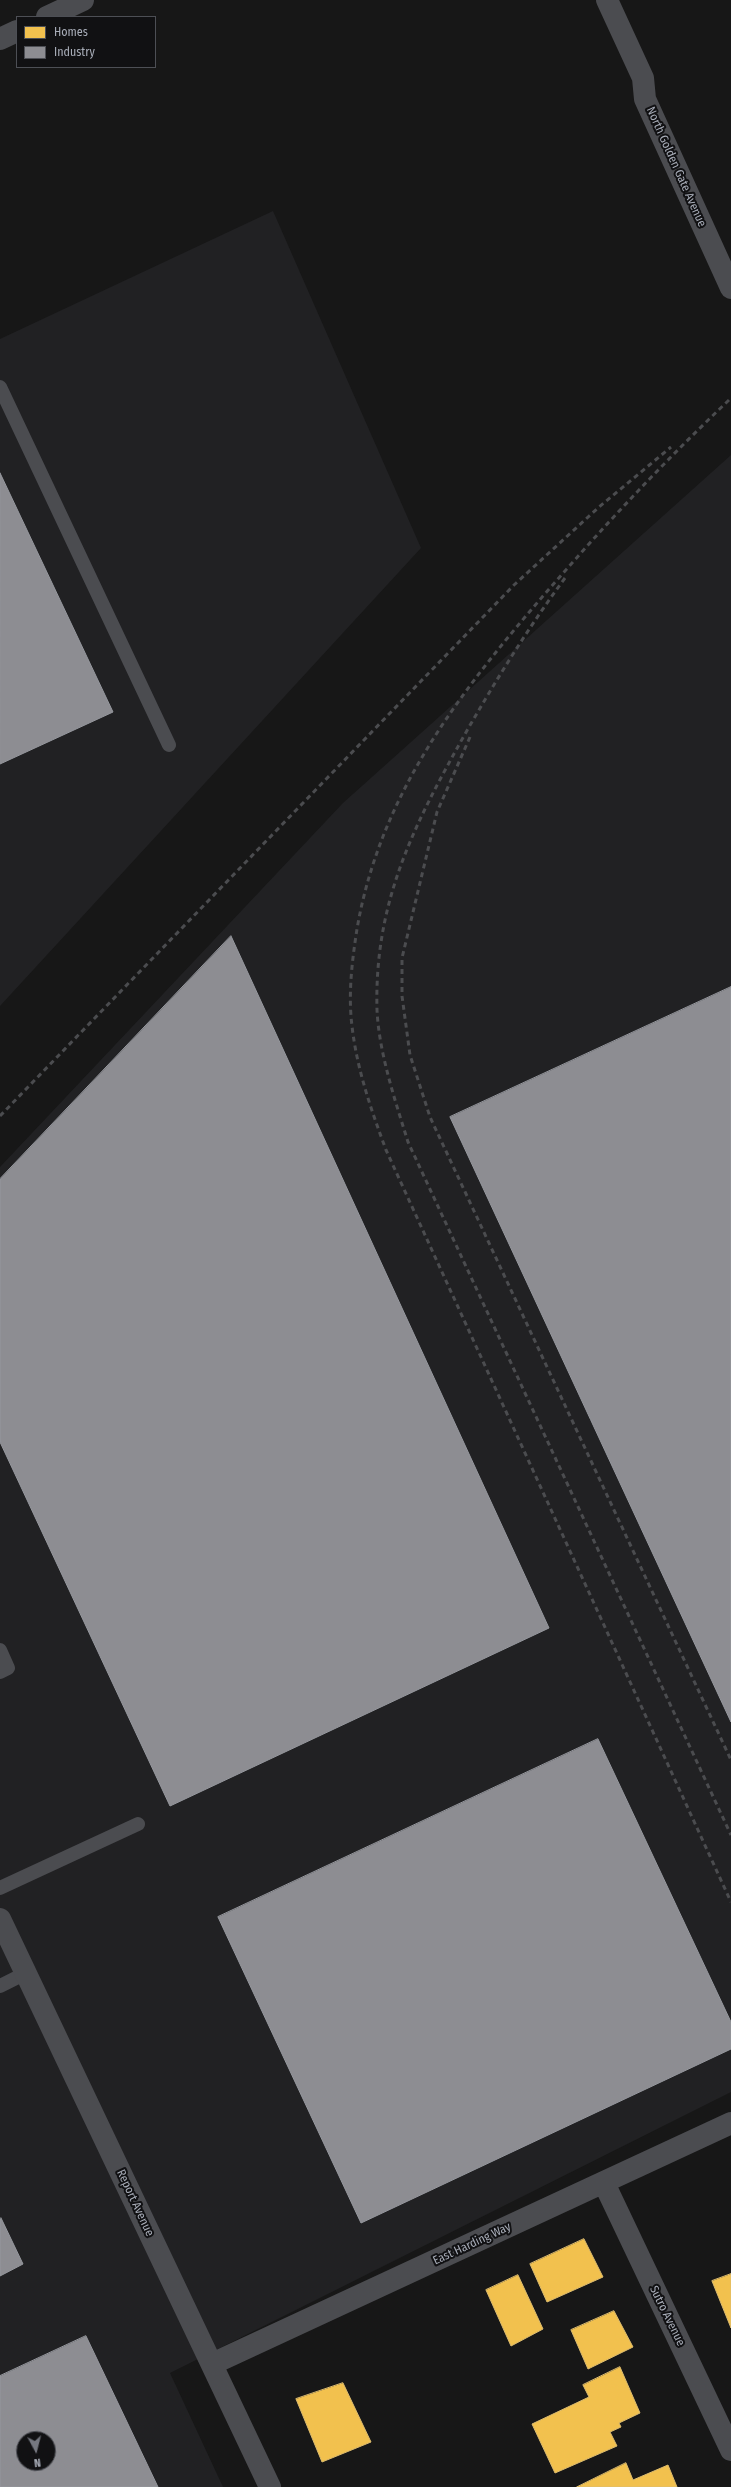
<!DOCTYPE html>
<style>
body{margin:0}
#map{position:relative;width:731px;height:2487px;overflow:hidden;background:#171717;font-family:"Fira Sans Condensed",sans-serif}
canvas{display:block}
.legend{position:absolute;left:16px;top:16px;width:140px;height:52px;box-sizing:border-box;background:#111113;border:1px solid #4d4f55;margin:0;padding:5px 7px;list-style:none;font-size:12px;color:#a8adb8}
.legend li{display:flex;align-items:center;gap:8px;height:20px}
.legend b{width:20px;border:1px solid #4d4f55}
.north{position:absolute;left:16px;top:2431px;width:40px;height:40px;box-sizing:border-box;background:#111113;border:1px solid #4d4f55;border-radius:50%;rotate:173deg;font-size:11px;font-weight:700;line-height:16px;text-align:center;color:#a8adb8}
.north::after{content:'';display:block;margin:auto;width:14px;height:18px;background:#757880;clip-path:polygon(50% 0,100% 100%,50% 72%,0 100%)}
</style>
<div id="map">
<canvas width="731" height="2487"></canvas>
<ul class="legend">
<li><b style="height:11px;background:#f2c14e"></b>Homes</li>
<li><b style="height:11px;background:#8d8d92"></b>Industry</li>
</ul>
<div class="north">N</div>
</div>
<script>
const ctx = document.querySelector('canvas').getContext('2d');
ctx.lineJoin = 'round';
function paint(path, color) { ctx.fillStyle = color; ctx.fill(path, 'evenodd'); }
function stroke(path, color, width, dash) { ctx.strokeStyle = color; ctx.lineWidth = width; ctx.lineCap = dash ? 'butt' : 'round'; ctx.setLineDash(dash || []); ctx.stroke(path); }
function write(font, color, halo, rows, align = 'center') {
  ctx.font = font + ' "Fira Sans Condensed",sans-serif'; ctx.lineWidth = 4; ctx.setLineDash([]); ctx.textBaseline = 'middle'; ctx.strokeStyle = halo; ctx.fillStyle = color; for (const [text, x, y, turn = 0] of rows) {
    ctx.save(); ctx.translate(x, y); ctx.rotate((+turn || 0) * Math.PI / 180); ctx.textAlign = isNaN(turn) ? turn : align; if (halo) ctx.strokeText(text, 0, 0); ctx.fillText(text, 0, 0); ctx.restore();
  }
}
paint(new Path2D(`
 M273,211L421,548L0,1006V339Z
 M731,455V2092L170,2373L223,2487H0V1167L343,803ZM24,2439H48V2463H24Z`), '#212123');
const homes = new Path2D(`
 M584,2239L603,2277L547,2302L530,2264Z
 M731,2274V2328L712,2281Z
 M518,2275L543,2329L511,2346L486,2290Z
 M614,2311L633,2347L588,2369L571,2330Z
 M620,2367L640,2413L619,2423L621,2427L610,2432L617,2446L555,2473L532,2424L589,2397L583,2385Z
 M343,2383L371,2442L322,2462L296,2399Z
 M626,2463L633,2480L668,2465L677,2487H577Z`);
paint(homes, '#f2c14e');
stroke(homes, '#dcbb6e', 1);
const industry = new Path2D(`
 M0,473L113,712L0,764Z
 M231,936L549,1628L170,1806L0,1442V1179Z
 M731,987V1722L450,1117Z
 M598,1739L731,2022V2049L361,2223L218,1917Z
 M1,2218L23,2264L0,2276V2219Z
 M86,2336L158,2487H0V2376ZM24,2439H48V2463H24Z`);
paint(industry, '#8d8d92');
stroke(industry, '#95979d', 1);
stroke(new Path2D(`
 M0,387L169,745
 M0,1650L8,1668L0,1672
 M0,1888L138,1824
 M0,1986L26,1973`), '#4b4c50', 14);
stroke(new Path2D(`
 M607,0L643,78L645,99L731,288
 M47,17L83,0
 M0,39L17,31
 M0,1919L270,2487
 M604,2183L731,2450
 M212,2364L731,2123`), '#4b4c50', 22);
stroke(new Path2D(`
 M729,400C668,458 612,517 557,580C466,684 381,789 357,929C352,961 348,994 352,1026C357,1070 371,1109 386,1150L731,1902
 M565,578C528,628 496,680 465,734C414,825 374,902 377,1010C379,1053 395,1100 408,1142L731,1835
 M470,737L437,812L402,958V996L410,1055L430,1117L731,1760
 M0,1116L514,585L599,507L671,447`), '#4b4c4f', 3, [5, 4]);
write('12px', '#a8adb8', '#111113', [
 ["North Golden Gate Avenue",676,167,66],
 ["Report Avenue",135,2203,65],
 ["East Harding Way",472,2244,-25],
 ["Sutro Avenue",667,2316,64]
]);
</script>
